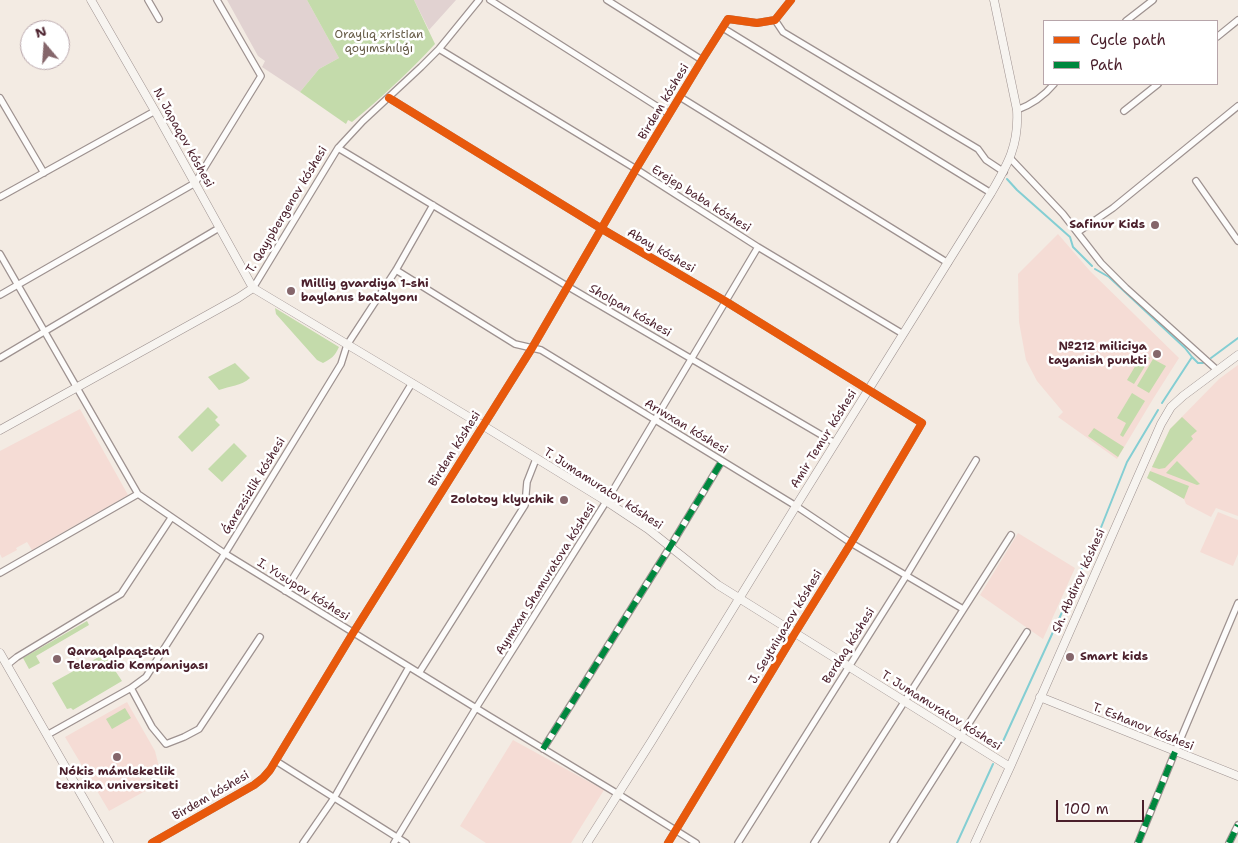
<!DOCTYPE html>
<meta charset="utf-8">
<style>
body{margin:0}
#map{position:relative;width:1238px;height:843px;overflow:hidden;background:#f3ebe3;font-family:"Shantell Sans",sans-serif}
canvas{display:block}
.legend{position:absolute;left:1043px;top:20px;width:175px;height:65px;box-sizing:border-box;background:#fff;border:1px solid #b7a5aa;margin:0;padding:6px 9px;list-style:none;font-size:15px;color:#4a1f2b}
.legend li{display:flex;align-items:center;gap:10px;height:25px}
.legend b{width:25px;border:1px solid #b7a5aa}
.north{position:absolute;left:20px;top:20px;width:50px;height:50px;box-sizing:border-box;background:#fff;border:1px solid #b7a5aa;border-radius:50%;rotate:342deg;font-size:14px;font-weight:700;line-height:20px;text-align:center;color:#4a1f2b}
.north::after{content:'';display:block;margin:auto;width:18px;height:22px;background:#85666b;clip-path:polygon(50% 0,100% 100%,50% 72%,0 100%)}
.scale{position:absolute;left:1056px;top:800px;width:88px;height:22px;box-sizing:border-box;border:2px solid #4a1f2b;border-top:0;padding-left:6px;font-size:15px;line-height:18px;white-space:nowrap;color:#4a1f2b;-webkit-text-stroke:4px #fff;paint-order:stroke}
</style>
<div id="map">
<canvas width="1238" height="843"></canvas>
<ul class="legend">
<li><b style="height:6px;background:#e8590c"></b>Cycle path</li>
<li><b style="height:6px;background:#00873e"></b>Path</li>
</ul>
<div class="north">N</div>
<div class="scale">100 m</div>
</div>
<script>
const ctx = document.querySelector('canvas').getContext('2d');
ctx.lineJoin = 'round';
function paint(path, color) { ctx.fillStyle = color; ctx.fill(path, 'evenodd'); }
function stroke(path, color, width, dash) { ctx.strokeStyle = color; ctx.lineWidth = width; ctx.lineCap = dash ? 'butt' : 'round'; ctx.setLineDash(dash || []); ctx.stroke(path); }
function write(font, color, halo, rows, align = 'center') {
  ctx.font = font + ' "Shantell Sans",sans-serif'; ctx.lineWidth = 5; ctx.setLineDash([]); ctx.textBaseline = 'middle'; ctx.strokeStyle = halo; ctx.fillStyle = color; for (const [text, x, y, turn = 0] of rows) {
    ctx.save(); ctx.translate(x, y); ctx.rotate((+turn || 0) * Math.PI / 180); ctx.textAlign = isNaN(turn) ? turn : align; if (halo) ctx.strokeText(text, 0, 0); ctx.fillText(text, 0, 0); ctx.restore();
  }
}
paint(new Path2D(`
 M1058,234L1090,271L1179,358L1153,399L1117,459L1058,417L1063,412L1037,381L1026,360L1019,322L1018,274Z
 M1238,365V516L1216,508L1211,517L1186,504L1184,499L1147,478L1170,429L1219,379Z
 M80,409L128,495L32,550L27,542L16,548L17,550L2,558L0,554V451Z
 M1218,512L1238,520V554L1233,566L1200,552Z
 M1018,533L1075,568L1043,639L980,595Z
 M127,702L155,751L159,767L140,777L147,790L109,811L65,737Z
 M513,740L604,790L571,843H486L460,826Z`), '#f5dcd5');
paint(new Path2D(`
 M227,0H307L339,58L319,69L300,92L262,67L265,61L258,56Z
 M414,0H456L429,30Z`), '#e1d2d1');
paint(new Path2D(`
 M307,0H414L435,44C409,72 381,98 352,122L348,120L346,124L300,92L319,69L339,58Z
 M275,308L339,347C335,356 331,359 323,363L317,360L276,314Z
 M1143,353L1150,358L1134,384L1127,380Z
 M1153,359L1166,366L1149,393L1137,386Z
 M235,363L250,378C241,386 230,386 219,390L208,377Z
 M1132,393L1145,401L1123,437L1120,435L1126,423L1117,418Z
 M208,407L218,417L215,420L220,425L192,452L178,437Z
 M1182,417L1197,431L1191,436L1193,439L1165,468L1159,469L1152,467L1170,429Z
 M1094,428L1124,447L1118,457L1088,436Z
 M234,443L247,456L222,482L208,469Z
 M1177,461L1200,484L1197,485L1166,473Z
 M1150,471L1189,486L1184,499L1147,478Z
 M87,621L89,625L36,656L40,663L29,669L23,658Z
 M104,654L122,681L73,710L71,708L67,709L52,683Z
 M125,708L131,718L112,729L106,719Z`), '#c4dbab');
stroke(new Path2D(`
 M1007,179L1017,190L1070,237L1073,247L1092,266
 M1095,269L1109,277L1185,348L1192,357
 M1211,358L1238,338
 M1162,403L1192,357L1198,363H1203
 M1100,530L1127,462L1158,410
 M999,750L1096,538
 M957,843L993,764`), '#84ced3', 2);
const street = new Path2D(`
 M148,0L159,19
 M490,0L669,114
 M607,0L702,60
 M775,20L783,32L978,149L986,160L1004,172
 M1126,21L1153,0
 M723,28L991,193
 M1217,37L1238,20
 M439,49L636,169L758,247L903,334
 M680,97L948,263
 M0,98L44,173
 M389,98L602,229L725,301L922,423L851,543L795,633L668,843
 M1017,110C1033,104 1044,96 1054,84
 M1124,111L1158,84
 M338,148L567,286L835,443
 M1010,158L1063,214L1101,263L1126,288L1217,370
 M1196,181L1238,241
 M0,197L155,111
 M1078,232L1113,208L1238,106
 M0,254L138,494L224,553L489,716L618,794L696,843
 M396,270L515,344L541,350L796,506L851,543L963,609
 M253,288L338,148L363,121L421,67L439,49L479,0
 M0,295L195,183L261,76L217,0
 M0,358L219,228
 M0,573L138,494
 M285,591L412,383
 M7,665L17,657L121,594L171,518
 M419,673L525,505L527,482L536,459
 M131,688L152,727L166,744L184,737L199,729L260,637
 M47,735L131,688L146,677L229,547L341,364L347,345L396,270L433,205
 M543,749L670,547L722,461
 M276,761L406,843
 M152,843L254,785L263,778L270,770L353,633L532,348L636,169L702,60L728,19L757,23L775,20L791,0
 M303,843L334,798L409,667
 M394,843L476,708L609,497L758,247
 M738,843L906,576L976,460
 M814,843L1011,535
 M893,843L1027,632
 M1138,843L1175,752L1238,603
 M1229,843L1238,825`);
const secondary = new Path2D(`
 M91,0L155,111L253,288
 M253,288L482,425L606,501L648,529L718,585L1010,767
 M0,430L238,298L253,288
 M0,653L109,843
 M1040,697L1238,776
 M587,843L651,742L796,506L991,193C1008,164 1019,145 1017,110L994,0
 M975,843L1010,767L1161,424L1171,407L1183,396L1238,355`);
stroke(street, '#9e9290', 8);
stroke(secondary, '#9e9290', 9);
stroke(street, '#fdfcfb', 5.5);
stroke(secondary, '#f7f4f0', 8);
stroke(new Path2D(`
 M543,749L670,547L722,461
 M1138,843L1175,752
 M1229,843L1238,825`), '#00873e', 6, [12, 6]);
stroke(new Path2D(`
 M389,98L602,229L725,301L922,423L851,543L795,633L668,843
 M152,843L254,785L263,778L270,770L353,633L532,348L636,169L702,60L728,19L757,23L775,20L791,0`), '#e8590c', 8);
for (const [x, y, r, color] of [
 [1155,225,5,"#85666b"],
 [291,291,5,"#85666b"],
 [1157,354,5,"#85666b"],
 [564,500,5,"#85666b"],
 [1070,657,5,"#85666b"],
 [57,659,5,"#85666b"],
 [117,757,5,"#85666b"]
]) { const dot = new Path2D(); dot.arc(x, y, r, 0, 2 * Math.PI); ctx.fillStyle = color; ctx.fill(dot); stroke(dot, '#fff', 2); }
write('12px', '#675c48', '#fff', [
 ["Oraylıq xristian",379,35],
 ["qoyımshılıǵı",379,49]
]);
write('12px', '#4a1f2b', '#fff', [
 ["Birdem kóshesi",664,102,-59],
 ["N. Japaqov kóshesi",183,138,61],
 ["Erejep baba kóshesi",701,199,32],
 ["T. Qayıpbergenov kóshesi",287,210,-59],
 ["Abay kóshesi",661,251,30],
 ["Sholpan kóshesi",630,311,30],
 ["Arıwxan kóshesi",686,427,31],
 ["Amir Temur kóshesi",824,439,-58],
 ["Birdem kóshesi",455,449,-58],
 ["Ǵarezsizlik kóshesi",254,486,-59],
 ["T. Jumamuratov kóshesi",603,489,33],
 ["Ayımxan Shamuratova kóshesi",546,579,-58],
 ["Sh. Abdirov kóshesi",1079,581,-66],
 ["I. Yusupov kóshesi",303,590,32],
 ["J. Seytniyazov kóshesi",786,627,-59],
 ["Berdaq kóshesi",849,646,-58],
 ["T. Jumamuratov kóshesi",941,711,32],
 ["T. Eshanov kóshesi",1143,727,22],
 ["Birdem kóshesi",211,796,-30]
]);
write('bold 12px', '#4a1f2b', '#fff', [
 ["Safinur Kids",1145,225],
 ["Milliy gvardiya 1-shi",301,284,"left"],
 ["baylanıs batalyonı",301,298,"left"],
 ["№212 miliciya",1147,347],
 ["tayanish punkti",1147,361],
 ["Zolotoy klyuchik",554,500],
 ["Qaraqalpaqstan",67,652,"left"],
 ["Teleradio Kompaniyası",67,666,"left"],
 ["Smart kids",1080,657,"left"],
 ["Nókis mámleketlik",117,772,"center"],
 ["texnika universiteti",117,786,"center"]
], 'right');
</script>
